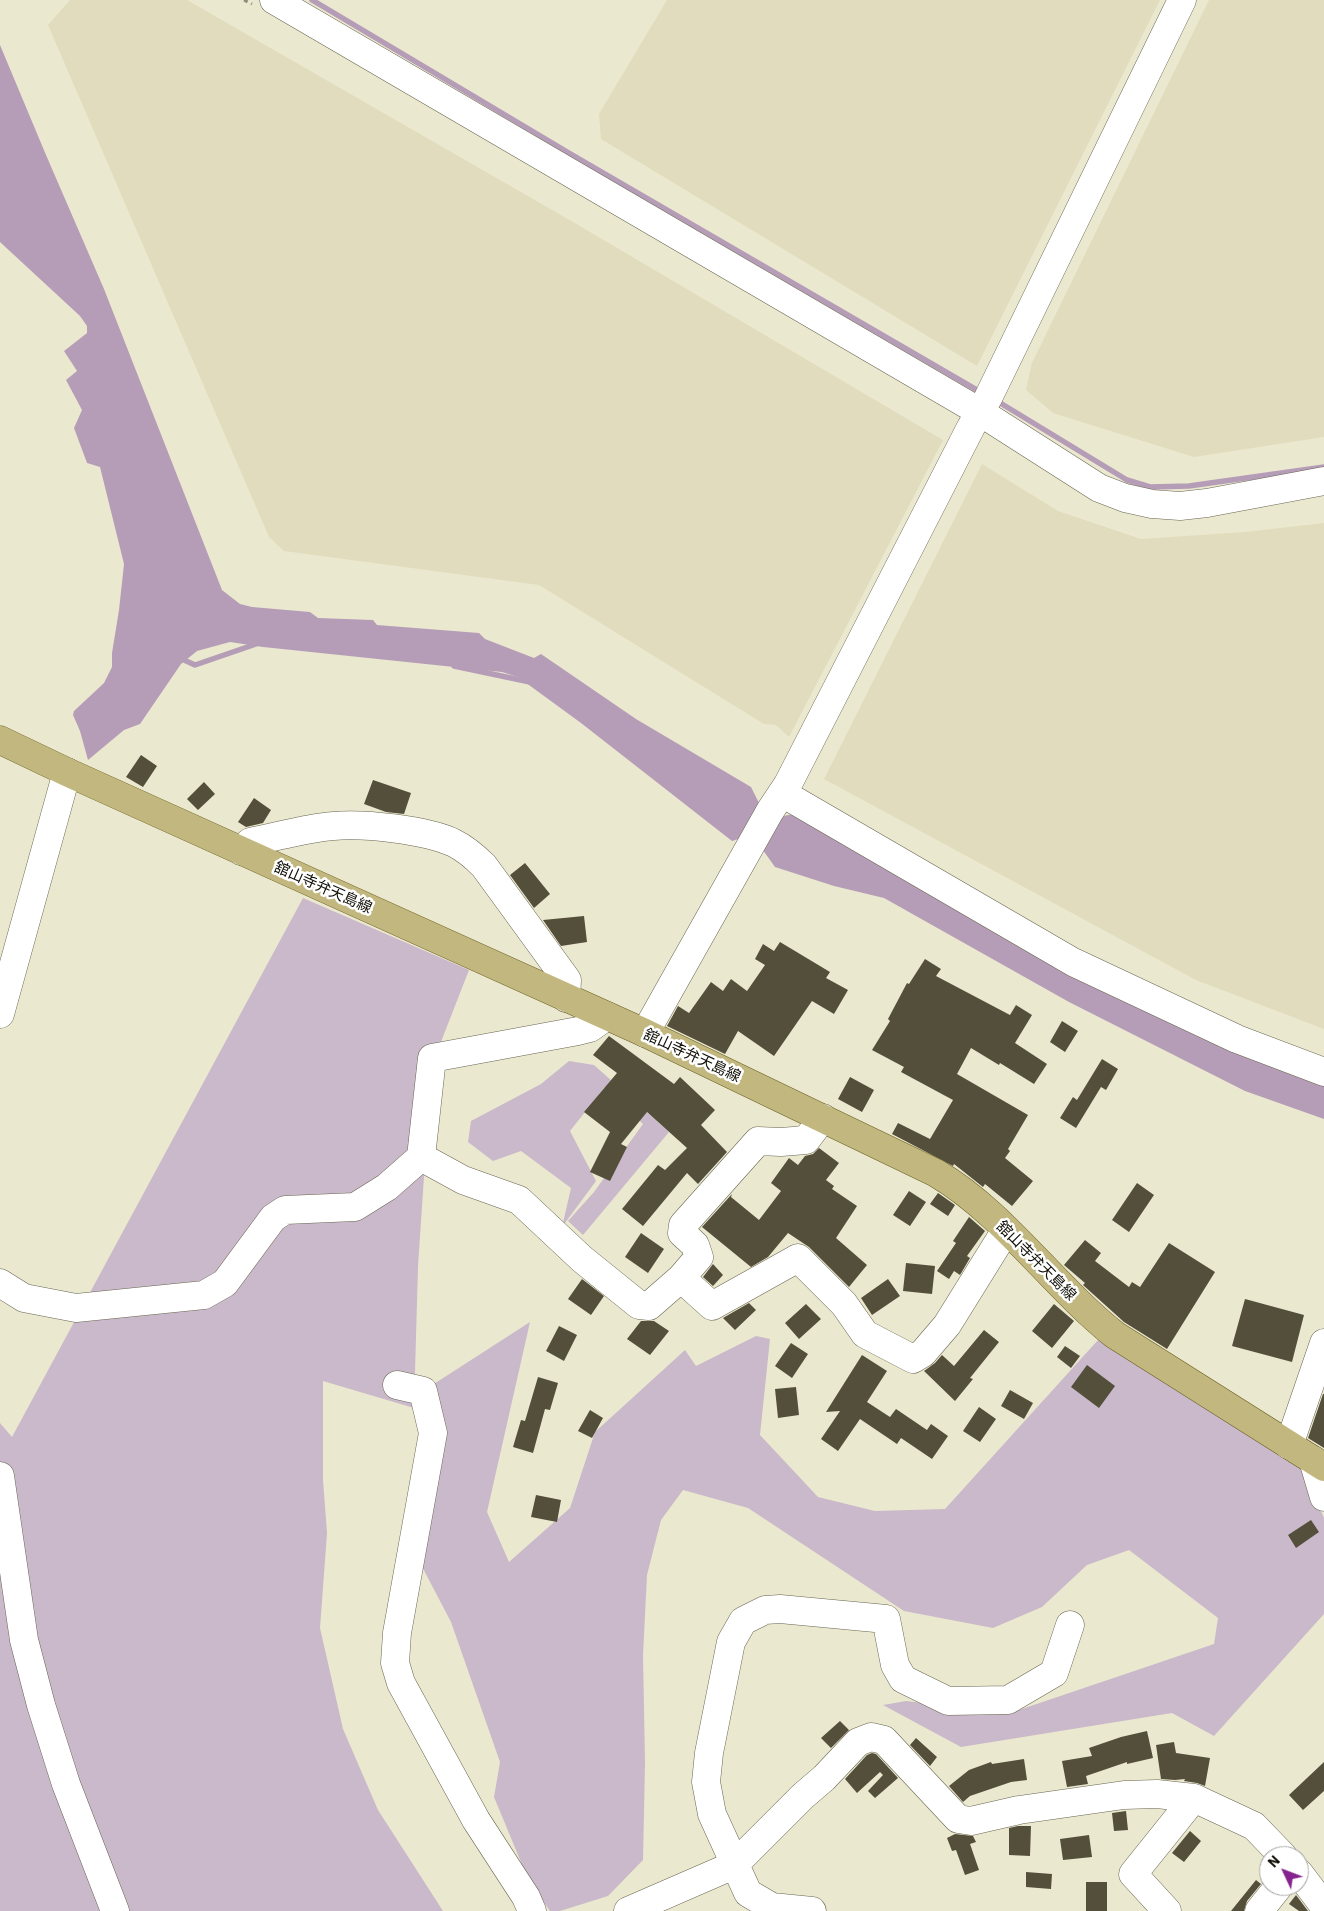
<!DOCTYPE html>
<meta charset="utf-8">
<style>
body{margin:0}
#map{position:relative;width:1324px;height:1911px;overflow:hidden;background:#ebe8d0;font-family:"IBM Plex Sans",sans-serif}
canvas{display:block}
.north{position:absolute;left:1259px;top:1846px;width:50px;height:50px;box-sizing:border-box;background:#fff;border:1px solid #9f9f9c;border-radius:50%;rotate:313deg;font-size:14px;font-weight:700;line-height:20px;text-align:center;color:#100f07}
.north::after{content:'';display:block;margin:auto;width:18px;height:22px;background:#86248e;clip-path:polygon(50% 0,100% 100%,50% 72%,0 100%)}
</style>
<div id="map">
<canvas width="1324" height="1911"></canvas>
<div class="north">N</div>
</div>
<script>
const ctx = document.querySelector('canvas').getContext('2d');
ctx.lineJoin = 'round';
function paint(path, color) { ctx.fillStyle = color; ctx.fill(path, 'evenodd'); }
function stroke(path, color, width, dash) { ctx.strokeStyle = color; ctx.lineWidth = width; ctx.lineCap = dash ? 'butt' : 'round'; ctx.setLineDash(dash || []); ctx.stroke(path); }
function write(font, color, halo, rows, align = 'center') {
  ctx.font = font + ' "IBM Plex Sans","Noto Sans JP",sans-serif'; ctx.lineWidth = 5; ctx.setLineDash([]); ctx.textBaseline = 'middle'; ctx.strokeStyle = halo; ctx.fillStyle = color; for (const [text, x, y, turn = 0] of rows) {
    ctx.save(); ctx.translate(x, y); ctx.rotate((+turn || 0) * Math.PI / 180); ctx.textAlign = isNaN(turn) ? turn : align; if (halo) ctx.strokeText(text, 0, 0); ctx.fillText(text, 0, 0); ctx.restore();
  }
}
paint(new Path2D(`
 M70,0H187L573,222L943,440L789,737L776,725L764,724L539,585L284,551L269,537L48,25Z
 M667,0H1160L977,366L601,139L599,114Z
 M1209,0H1324V437L1194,457L1053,413L1026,390L1032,363Z
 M982,464L1058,511L1141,539L1245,532L1324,523V1029L1196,980L824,779Z`), '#e1dcbd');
paint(new Path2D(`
 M303,898L469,970L437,1052L432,1058L418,1266L414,1408L323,1381V1480L327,1533L320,1628L343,1729L378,1810L443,1911H0V1423L12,1437Z
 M569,1061L594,1065L669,1132L583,1235L568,1221L594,1192L643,1124L604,1088L570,1131L596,1181L562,1227L571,1188L521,1151L493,1161L468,1142L471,1121L541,1084Z
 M530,1322L487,1512L509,1562L570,1508L595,1432L685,1350L696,1366L756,1336L770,1339L760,1435L818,1497L875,1511L945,1509L1098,1340L1303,1469L1324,1518V1614L1214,1736L1172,1713L961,1747L883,1705L906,1701L1010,1713L1214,1644L1218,1618L1129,1550L1087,1565L1042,1607L993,1628L904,1611L748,1508L683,1490L661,1520L647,1575L643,1655L645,1763L643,1860L608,1896L560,1911H550L528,1879L494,1797L500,1762L451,1622L417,1557L423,1391Z`), '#cab9ca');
paint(new Path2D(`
 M0,45L46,155L104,289L222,590L240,604L252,607L310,612L318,618L373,620L377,625L479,633L485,639L534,658L541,654L636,719L751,787L761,807L779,817L798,813L1324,1082V1119L1245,1091L1069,1002L884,898L834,886L775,867L760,846L745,837L732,841L581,723L518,677L502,672L263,647L230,642L197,651L181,664L140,724L124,730L88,760L80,731L73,715L74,711L104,683L112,667V653L119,610L124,564L100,467L87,463L74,428L82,410L66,380L77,371L64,351L87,333V326L80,316L0,242Z`), '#b69db7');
stroke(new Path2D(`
 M312,0L569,153L982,393
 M997,401L1127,480L1150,487L1189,486L1324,467
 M184,654V660L195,665L259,643
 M454,666L530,682`), '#b69db7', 5.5);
paint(new Path2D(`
 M141,755L157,766L143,787L126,777Z
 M373,780L411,793L404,814L386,812L364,804Z
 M204,782L215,794L198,810L187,799Z
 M254,798L271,810L263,823L246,827L238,822Z
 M525,863L550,894L534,908L510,875Z
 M584,916L587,942L561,946L543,920Z
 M780,942L830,972L826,978L848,990L834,1014L812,1001L774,1056L738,1031L725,1054L667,1026L678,1006L689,1013L711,982L723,991L731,979L747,991L765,965L755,959L763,944L774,951Z
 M925,959L941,969L936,976L1010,1015L1016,1005L1032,1015L1015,1043L1047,1064L1034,1084L1000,1063L999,1065L971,1048L957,1074L1028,1115L1008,1149L1010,1151L1005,1158L1033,1181L1012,1206L985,1184L983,1187L954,1164L953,1166L892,1134L898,1123L930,1139L953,1100L901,1072L904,1067L872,1050L890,1021L888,1019L907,983L909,984Z
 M1062,1021L1078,1031L1065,1052L1050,1042Z
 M609,1036L674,1084L680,1077L715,1110L701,1125L727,1152L698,1184L687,1173L643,1226L622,1209L658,1165L665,1170L687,1148L647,1112L621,1144L627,1147L610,1181L590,1172L610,1132L584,1112L617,1073L593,1055Z
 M1102,1059L1118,1069L1106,1090L1101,1087L1076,1128L1060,1118L1073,1097L1077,1100Z
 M850,1077L874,1090L862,1112L838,1099Z
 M819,1148L839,1163L826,1180L834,1186L832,1189L857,1206L836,1238L867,1265L849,1287L809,1247L788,1233L768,1257L751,1267L702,1227L732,1194L731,1197L759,1220L781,1191L771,1183L789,1158L798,1165L805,1156L813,1154Z
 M1137,1183L1154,1195L1129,1232L1112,1220Z
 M909,1191L926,1202L910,1226L893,1215Z
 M938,1193L955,1205L948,1216L930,1204Z
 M969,1217L985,1231L967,1256L970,1258L960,1275L954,1271L949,1279L937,1271L956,1243L953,1241Z
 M641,1233L664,1249L648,1273L625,1257Z
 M1085,1240L1101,1253L1095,1261L1129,1287L1132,1282L1140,1287L1169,1243L1215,1272L1167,1349L1124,1322L1083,1285L1085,1283L1064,1265Z
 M906,1263L935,1266L932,1294L903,1291Z
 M713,1264L723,1275L713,1286L703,1277Z
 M582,1279L604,1296L591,1315L568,1299Z
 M888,1279L900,1296L872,1315L861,1298Z
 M1245,1299L1304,1315L1292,1362L1232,1346Z
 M749,1303L756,1310L735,1330L723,1318Z
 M806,1304L821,1319L799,1339L785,1323Z
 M1054,1304L1074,1321L1052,1348L1032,1331Z
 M641,1321H654L669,1331L650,1355L627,1339Z
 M559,1326L577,1335L564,1361L546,1351Z
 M984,1330L999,1342L970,1378L973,1379L955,1401L924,1371L935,1363L942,1355L954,1366Z
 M791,1343L808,1354L792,1378L775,1366Z
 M1065,1346L1080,1356L1071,1368L1057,1357Z
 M862,1355L887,1371L867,1402L890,1417L896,1409L927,1430L931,1424L948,1436L932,1459L901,1438L897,1444L860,1419L838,1451L821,1439L840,1411L826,1412Z
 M1087,1365L1115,1386L1099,1408L1071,1387Z
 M538,1377L558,1383L550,1410L545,1409L533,1453L513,1447L521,1420L525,1421Z
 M796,1387L799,1415L778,1418L775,1389Z
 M1010,1390L1033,1403L1024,1419L1001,1406Z
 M1323,1394H1324V1448L1308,1438Z
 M979,1407L996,1419L980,1442L963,1431Z
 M590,1410L603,1418L592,1438L578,1431Z
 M536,1495L561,1500L557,1522L531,1517Z
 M1311,1520L1319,1532L1296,1548L1288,1535Z
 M840,1721L849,1730L831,1748L821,1738Z
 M1147,1731L1153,1758L1127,1764V1762L1086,1776L1088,1784L1067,1787L1062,1761L1092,1756L1089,1748L1121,1737Z
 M916,1738L937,1757L930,1766L910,1745Z
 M1174,1742L1176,1753L1210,1758L1205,1786L1197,1783L1184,1781L1185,1779L1175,1780L1161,1779L1156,1745Z
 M872,1753L876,1754L898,1778L875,1798L868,1791L883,1775L880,1772L857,1793L845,1779L867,1755Z
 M1024,1759L1027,1780L1011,1782L970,1796L963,1802L949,1786L969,1770L991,1762L992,1764Z
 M1324,1762V1791L1303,1810L1289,1795Z
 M1126,1811L1128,1830L1114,1831L1112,1813Z
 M1018,1826H1031L1030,1856L1009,1855V1828Z
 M1190,1831L1201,1841L1184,1862L1172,1853Z
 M955,1834L973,1836L976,1842L970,1844L979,1870L965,1875L956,1850L952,1851L947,1838Z
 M1089,1835L1092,1857L1063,1860L1060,1839Z
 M1026,1872L1052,1874L1051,1889L1026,1887Z
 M1256,1880L1261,1884L1247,1901L1244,1911H1231Z
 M1086,1882H1107V1911H1086Z
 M1296,1895L1308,1911H1299L1289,1904Z`), '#534f3b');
const minor = new Path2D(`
 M274,0L980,412L1099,488L1125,498L1152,504L1180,506L1207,503L1324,481
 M782,793L1073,962L1237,1039L1324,1072
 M241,851L250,842C277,837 306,828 333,826C364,823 427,830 454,843C466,849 475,857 484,866L567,980L566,998
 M0,1014L67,772
 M645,1033L770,811L788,784L971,427L988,398L1182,0
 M421,1157L432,1058L578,1031L590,1028L607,1016
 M681,1278L712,1306L798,1258L844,1304L865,1334L913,1359L923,1353L947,1325L1006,1230
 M0,1283L24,1298L76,1308L204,1295L225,1283L273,1218L285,1210L355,1207L387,1187L421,1157L463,1180L519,1200L582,1259L639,1305L649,1306L681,1278L699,1257L695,1245L682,1233L683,1225L758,1141L781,1142L806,1140L823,1118
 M397,1385L423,1391L433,1433L397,1633L395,1663L401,1683L476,1820L526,1897L532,1911
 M1289,1445L1324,1343
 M1313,1460L1324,1497
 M0,1476L24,1640L41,1705L66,1784L115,1911
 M1299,1873L1324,1906
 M628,1911L734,1865L803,1796L824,1778L858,1742L871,1737L884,1740L958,1819L971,1821L1019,1810L1124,1795L1157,1794L1194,1798L1254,1826L1283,1856
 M812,1911L772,1907L748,1893L712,1814L706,1782L709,1753L731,1642L743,1621L765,1610L780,1609L886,1619L895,1665L903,1679L948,1701L1008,1700L1054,1673L1070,1625
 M1167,1911L1133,1874L1194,1798
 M1259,1911L1279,1886`);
const major = new Path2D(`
 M0,740L67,772L645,1033L936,1173C1004,1213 1053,1286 1115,1335L1324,1467`);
stroke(minor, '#686550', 29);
stroke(major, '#695e1e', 29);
stroke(new Path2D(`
 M244,0L252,4`), '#8e8c7b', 3, [4, 4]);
stroke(minor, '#fff', 28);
stroke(major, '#c2b87f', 28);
write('15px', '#100f07', '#fff', [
 ["舘山寺弁天島線",323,888,24],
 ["舘山寺弁天島線",692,1056,25],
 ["舘山寺弁天島線",1036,1261,45]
]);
</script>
